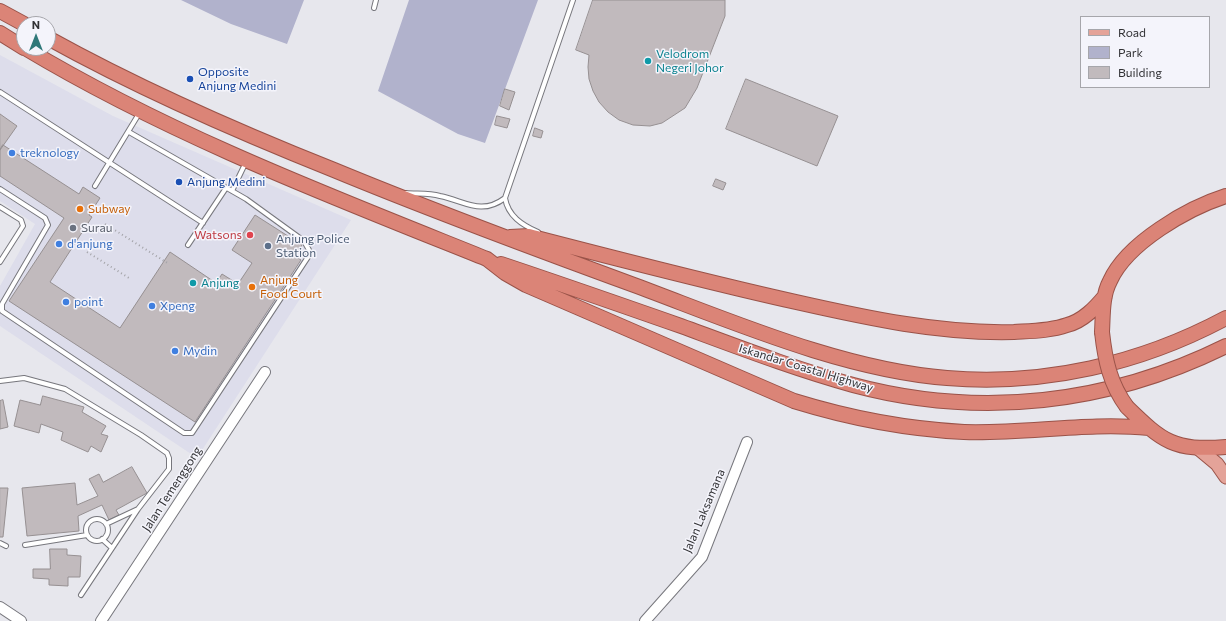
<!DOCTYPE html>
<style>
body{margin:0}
#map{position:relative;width:1226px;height:621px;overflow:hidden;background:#e7e7ed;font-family:Commissioner,sans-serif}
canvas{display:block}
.legend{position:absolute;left:1080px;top:16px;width:130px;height:72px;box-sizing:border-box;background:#f4f4fb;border:1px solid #a6a6ab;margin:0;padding:5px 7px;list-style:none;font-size:12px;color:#313134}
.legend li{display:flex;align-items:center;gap:8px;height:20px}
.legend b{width:20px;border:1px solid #a6a6ab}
.north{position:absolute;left:16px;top:16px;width:40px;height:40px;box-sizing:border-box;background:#f4f4fb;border:1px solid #a6a6ab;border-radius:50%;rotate:0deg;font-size:11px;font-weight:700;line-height:16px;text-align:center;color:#313134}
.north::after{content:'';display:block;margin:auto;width:14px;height:18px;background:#2f7879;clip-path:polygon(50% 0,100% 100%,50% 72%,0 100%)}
</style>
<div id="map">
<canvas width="1226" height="621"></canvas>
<ul class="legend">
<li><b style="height:5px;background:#e4a399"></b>Road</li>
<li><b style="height:11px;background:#b1b2cc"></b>Park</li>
<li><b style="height:11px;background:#c1babd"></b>Building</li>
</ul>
<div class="north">N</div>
</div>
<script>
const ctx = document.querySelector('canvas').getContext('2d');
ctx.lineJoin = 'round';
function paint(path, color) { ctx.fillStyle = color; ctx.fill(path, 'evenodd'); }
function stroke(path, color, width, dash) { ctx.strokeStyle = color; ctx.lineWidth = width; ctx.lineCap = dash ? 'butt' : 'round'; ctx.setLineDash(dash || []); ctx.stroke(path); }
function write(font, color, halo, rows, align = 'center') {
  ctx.font = font + ' Commissioner,sans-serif'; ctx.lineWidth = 3; ctx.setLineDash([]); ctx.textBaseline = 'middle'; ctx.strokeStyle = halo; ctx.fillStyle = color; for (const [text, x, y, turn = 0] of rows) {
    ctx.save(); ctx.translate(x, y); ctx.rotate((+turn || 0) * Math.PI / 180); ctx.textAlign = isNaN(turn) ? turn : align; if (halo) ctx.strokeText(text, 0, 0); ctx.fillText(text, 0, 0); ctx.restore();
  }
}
paint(new Path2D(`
 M0,55L113,116L351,220L197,458L0,326V286L35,224L0,201Z`), '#ddddeb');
paint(new Path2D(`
 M181,0H304L287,44L231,24Z
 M409,0H538L485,143L458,134L378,91Z`), '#b1b2cc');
const building = new Path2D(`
 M593,0H725V16L697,88L685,108L662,123L650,126L633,125L619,120L608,112L599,102L593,91L589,79L588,67L589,55L576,50Z
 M746,79L838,116L817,166L726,129Z
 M505,89L515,92L509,110L500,106Z
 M0,114L17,126L0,150Z
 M497,116L510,119L507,128L495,125Z
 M535,128L543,131L541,138L533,136Z
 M3,145L79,194L83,187L100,198L89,215L92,217L50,282L120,328L170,252L216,283L222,274L238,284L252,263L232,250L255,215L302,245L295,256L301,260L195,422L9,301L64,218L0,176V150Z
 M716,179L726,183L723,190L713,186Z
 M43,396L84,407L82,412L106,426L101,434L108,436L101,452L91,446L88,452L61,440L63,432L41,424L39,433L14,426L20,400L40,405Z
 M3,400L8,427L0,429V401Z
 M132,467L147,493L116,510L119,515L109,520L102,505L78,516L79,531L27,536L22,488L75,483L77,505L98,496L89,479L99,474L103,482Z
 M0,488H8L3,537H0Z
 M50,549H67V555L81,556L80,577H68V586L49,585V579L33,578V569H50Z`);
paint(building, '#c1babd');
stroke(building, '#969092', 1);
const service = new Path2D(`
 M374,8L376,0
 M0,92L203,223
 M95,186L140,112
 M0,189L45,218L48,225L2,304V311L184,433H192L308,257L309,250L304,241L246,199L129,132
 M232,191L246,162
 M406,193C417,194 429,193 440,196C465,201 481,216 505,198
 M0,207L21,220L23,226L0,262
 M538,232C522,225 508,216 505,198L573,0
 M188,245L226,188
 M0,381L24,378L65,389L141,435L167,453L169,458V469L138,509L81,595
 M86 530a11 11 0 1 1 22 0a11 11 0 1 1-22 0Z
 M106,524L138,509
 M102,539L112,548
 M0,543L6,546
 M25,545L87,535`);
const tertiary = new Path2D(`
 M0,607L21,621
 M101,621L265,372
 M645,621L702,557L747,442`);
const primary = new Path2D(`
 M1199,449L1217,464L1226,477`);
const trunk = new Path2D(`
 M0,11L24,24
 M0,33L24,48
 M48,38C140,89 236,131 334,170C433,211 533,248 634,285C731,321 843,370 947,378C1044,386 1140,364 1226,318
 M25,48C170,135 330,196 487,259L505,273L526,285L794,401C849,418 906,429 964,432C1026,434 1087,422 1149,428
 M510,237L529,236C618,259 706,282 796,302C867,318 940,334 1014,332C1031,331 1050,331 1067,325C1083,321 1095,308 1105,296
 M501,264C561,284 621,305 681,326C738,347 795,369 853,385C980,419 1109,404 1226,346
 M1102,332C1103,315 1102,296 1110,281C1127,243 1188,208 1226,196
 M1127,407C1163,442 1174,451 1226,447`);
stroke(service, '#77777d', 6);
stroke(tertiary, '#77777d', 12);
stroke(primary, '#9a5349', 15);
stroke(trunk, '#9a5349', 16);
stroke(new Path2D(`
 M105,224L169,264
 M87,252L129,278`), '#a3a3a8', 2, [1, 3]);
stroke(service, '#fff', 4);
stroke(tertiary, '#fff', 10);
stroke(primary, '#e4a399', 13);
stroke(trunk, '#db8477', 14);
const trunkBridge = new Path2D(`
 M1102,332C1105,360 1110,384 1127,407`);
stroke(trunkBridge, '#9a5349', 16, []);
stroke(trunkBridge, '#db8477', 14);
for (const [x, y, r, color] of [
 [648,61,4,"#0f9aa8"],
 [190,79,4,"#1a4fb4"],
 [12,153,4,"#3f7fe0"],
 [179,182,4,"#1a4fb4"],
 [80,209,4,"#e8710a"],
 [73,228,4,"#6b7280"],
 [250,235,4,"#e0444e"],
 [59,244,4,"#3f7fe0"],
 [268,246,4,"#5c6f8a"],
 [193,283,4,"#0f9aa8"],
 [252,287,4,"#e8710a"],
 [66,302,4,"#3f7fe0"],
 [152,306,4,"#3f7fe0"],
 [175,351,4,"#3f7fe0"]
]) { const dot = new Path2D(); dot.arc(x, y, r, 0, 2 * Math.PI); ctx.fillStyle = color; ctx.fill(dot); stroke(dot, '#f4f4fb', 1.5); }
write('12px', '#0d838f', '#f4f4fb', [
 ["Velodrom",656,54],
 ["Negeri Johor",656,68],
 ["Anjung",201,283]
], 'left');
write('12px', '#164399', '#f4f4fb', [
 ["Opposite",198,72],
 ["Anjung Medini",198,86],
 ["Anjung Medini",187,182]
], 'left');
write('12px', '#366cbe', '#f4f4fb', [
 ["treknology",20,153],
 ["d'anjung",67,244],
 ["point",74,302],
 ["Xpeng",160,306],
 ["Mydin",183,351]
], 'left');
write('12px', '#c56008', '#f4f4fb', [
 ["Subway",88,209],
 ["Anjung",260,280],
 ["Food Court",260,294]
], 'left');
write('12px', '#5b616d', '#f4f4fb', [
 ["Surau",81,228]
], 'left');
write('12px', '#be3a42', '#f4f4fb', [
 ["Watsons",242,235]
], 'right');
write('12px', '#4e5e75', '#f4f4fb', [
 ["Anjung Police",276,239],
 ["Station",276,253]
], 'left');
write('12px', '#313134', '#f4f4fb', [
 ["Iskandar Coastal Highway",806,368,17],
 ["Jalan Temenggong",172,489,-57],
 ["Jalan Laksamana",704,511,-67]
]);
</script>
